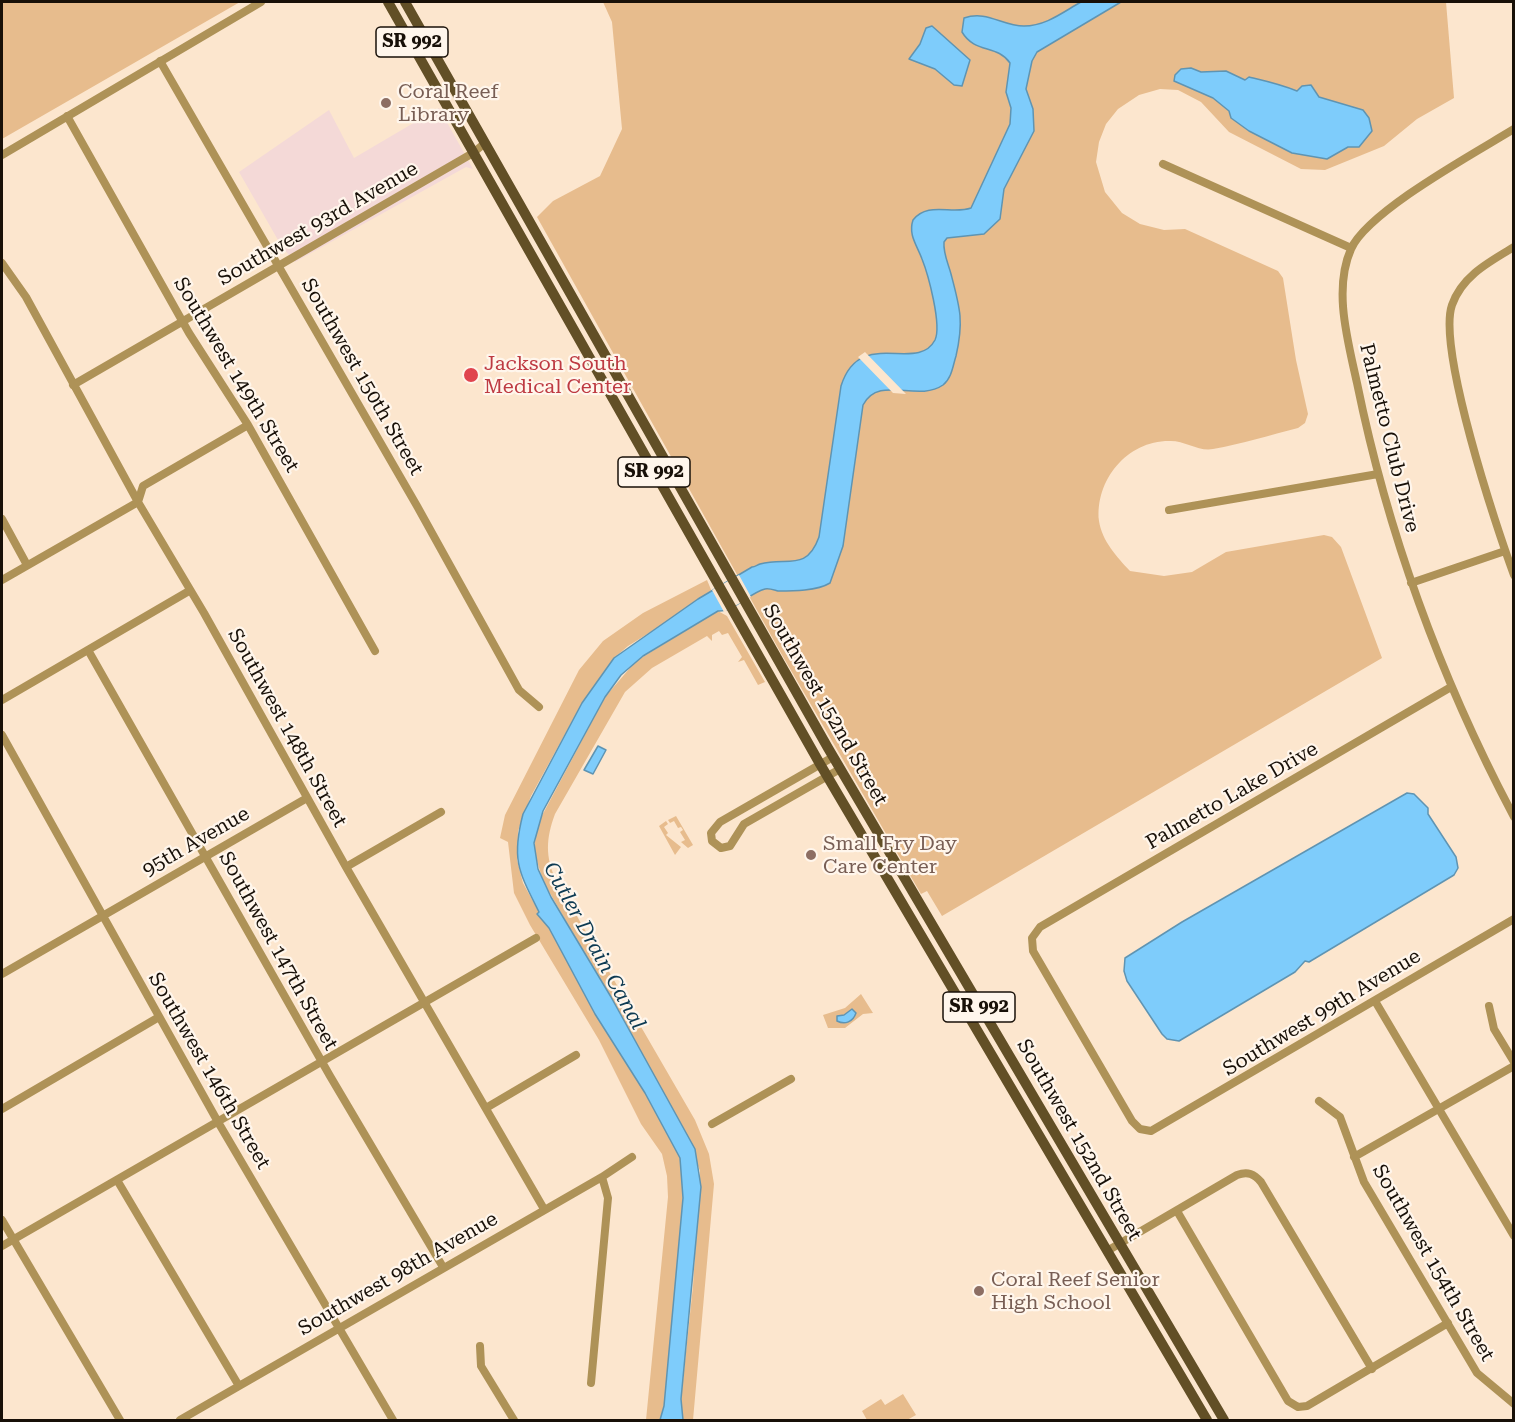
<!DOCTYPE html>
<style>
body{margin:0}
#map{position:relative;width:1515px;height:1422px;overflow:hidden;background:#fce6ce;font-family:"Roboto Serif",serif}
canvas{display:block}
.frame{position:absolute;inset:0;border:3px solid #181008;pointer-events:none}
</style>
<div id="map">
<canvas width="1515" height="1422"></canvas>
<div class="frame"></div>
</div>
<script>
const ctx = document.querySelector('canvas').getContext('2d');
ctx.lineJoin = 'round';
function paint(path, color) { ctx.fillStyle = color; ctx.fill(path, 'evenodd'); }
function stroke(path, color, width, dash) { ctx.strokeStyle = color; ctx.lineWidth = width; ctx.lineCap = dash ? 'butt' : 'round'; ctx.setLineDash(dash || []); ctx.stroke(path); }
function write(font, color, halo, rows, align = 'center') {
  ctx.font = font + ' "Roboto Serif",serif'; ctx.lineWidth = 4.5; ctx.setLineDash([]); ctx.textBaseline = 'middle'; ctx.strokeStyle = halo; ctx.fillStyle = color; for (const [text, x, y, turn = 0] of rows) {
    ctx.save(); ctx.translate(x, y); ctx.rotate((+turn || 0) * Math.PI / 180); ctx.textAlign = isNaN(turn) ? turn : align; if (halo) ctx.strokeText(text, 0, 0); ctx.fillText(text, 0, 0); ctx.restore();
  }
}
paint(new Path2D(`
 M439,108L473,169L466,167L295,262L282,247L239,172L329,110L354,158Z`), '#f4d9d7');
paint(new Path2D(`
 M2,2H240L2,139Z
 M603,2H1446L1454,98L1417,119L1384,146L1325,170L1301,169L1229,132L1201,102L1178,90L1160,89L1139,95L1118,109L1106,124L1099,142L1096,162L1105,192L1122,213L1140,224L1164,230L1185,229L1278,271L1283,278L1296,360L1308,414L1305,423L1298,428C1270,435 1242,444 1213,449C1199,452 1184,440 1169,441C1127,441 1095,480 1099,521C1102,541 1117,557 1130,571L1164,576L1192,572L1226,552L1324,535L1332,537L1341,547L1382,658L942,916L927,891L921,894L782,655L537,217L553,201L600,176L622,129L612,22Z
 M707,580L712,592L710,595L628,646L614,658L582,703L531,796L518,831L517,860L523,883L539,912L537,914L549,928L595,1014L645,1093L680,1158L683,1198L664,1406L660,1420H646L668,1197L667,1176L662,1154L641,1124L599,1040L530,925L514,893L508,842L500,838L505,815L579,670L603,641L643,613Z
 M718,611L727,616L765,682L758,685L744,660L738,662L742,657L728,633L722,635L719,631L712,635V641L707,636L652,668L625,692L555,814C546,838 545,857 556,880L695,1120L709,1154L714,1184L693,1420H683L681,1399L693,1286L700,1171L683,1127L543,881L534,851L537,825L605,697L636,661Z
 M676,816L693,845L688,848L681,842L685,840L680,832L683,830L681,827L678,828L674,821L670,823L668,820Z
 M666,821L668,824L664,827L668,833L666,835L681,847L675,855L659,826Z
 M861,994L873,1013L863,1014L845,1028H828L823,1015L845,1008Z
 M903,1394L916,1415L907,1420H867L862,1411L881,1399L885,1405Z`), '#e7bc8d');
const water = new Path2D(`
 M1081,2H1121L1037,52L1032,61L1026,89L1033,109L1034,131L1004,189L1000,219L984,234L947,238L944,242C943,253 948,263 951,274C960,308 964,321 956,356C953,365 952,378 943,385C917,403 879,374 863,405L843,546L830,583C817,591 793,591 778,591C774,590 769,588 765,589C749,593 734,612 718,611L643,656L621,675L605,697L543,811L534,843L538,869L551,897L611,997L695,1149L701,1187L681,1399L683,1420H660L664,1406L683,1198L680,1158L645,1093L595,1014L549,928L537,914L539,912C519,872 511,860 523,814L582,703L614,658L698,599L752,567C755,567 757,565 760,564C786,556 806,573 819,537L841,386C860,326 917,374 935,340C942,325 928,274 922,259C917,245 908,235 913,220C928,201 952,215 971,208L1010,124L1011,108L1006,92L1010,63C997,44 975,54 962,32L964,18C987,10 1002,26 1024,26C1046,26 1063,12 1081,2Z
 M932,26L970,60L962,86L954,85L935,69L909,59L920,44L926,28Z
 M1191,68L1201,72L1226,71L1245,80L1249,77C1266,81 1280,84 1297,91L1302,86L1311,85L1319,97L1363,110L1369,118L1372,131L1359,147H1348L1327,159L1292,153L1249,131L1231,118L1229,111L1213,98L1174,81L1175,75L1181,69Z
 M598,746L606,750L593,774L584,770Z
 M1407,793L1414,794L1428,808V814L1456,857L1458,868L1454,875L1309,962L1305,961L1295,972L1179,1041L1167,1039L1162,1034L1127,981L1124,971L1125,958L1182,922Z
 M852,1009L856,1013C853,1022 845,1025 837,1021V1016L844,1015Z`);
paint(water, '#7eccfb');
stroke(water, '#5f94b2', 1.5);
paint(new Path2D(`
 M865,352L906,394L893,393L858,357Z
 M739,575L751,597L724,612L712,590Z`), '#fce6ce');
stroke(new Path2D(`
 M160,61L417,506L519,690L539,707
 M67,116L189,333L248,425L375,651
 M1514,129C1475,153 1368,211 1351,249C1333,290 1348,341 1357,383C1388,535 1441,679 1514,817
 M2,155L261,2
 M1163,164L1351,248
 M1514,247C1489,262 1462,276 1452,305C1437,348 1496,527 1514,575
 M2,263L26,297L138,502L204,613L346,867L544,1209
 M73,385L473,153L485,143
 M138,502L143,486L248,425
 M1169,510L1378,474
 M2,519L27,565
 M2,580L138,502
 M1411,583L1505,551
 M88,650L330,1076L443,1267
 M1451,687L1040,927L1032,938L1033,951L1132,1121L1140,1129L1151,1131L1514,919
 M2,700L189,591
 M2,735L218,1122L393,1420
 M833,757L720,822L711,833L712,841L721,848L730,846L744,824L840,769
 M346,867L441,812
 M2,974L307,798
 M1375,1001L1514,1236
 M1489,1006L1494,1029L1514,1062
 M1319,1101L1340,1117L1364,1182L1477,1373L1514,1404
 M486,1108L576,1055
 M2,1109L159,1017
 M712,1124L791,1079
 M1354,1157L1514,1066
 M117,1180L239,1386
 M1177,1211L1288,1401L1298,1407L1307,1406L1448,1323
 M2,1220L120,1420
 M2,1246L536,938
 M1107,1251L1237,1175C1248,1171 1254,1174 1261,1182L1372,1369
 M480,1346L481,1366L514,1420
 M591,1383L608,1198L602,1177
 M180,1420L602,1177L632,1157`), '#ae9257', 8);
stroke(new Path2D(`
 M388,2L820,764L1207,1420
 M405,2L828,748L1224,1420`), '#624f26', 10);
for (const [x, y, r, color] of [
 [386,103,6,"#8d6e63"],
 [471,375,8,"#e0444e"],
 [811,855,6,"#8d6e63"],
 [979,1291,6,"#8d6e63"]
]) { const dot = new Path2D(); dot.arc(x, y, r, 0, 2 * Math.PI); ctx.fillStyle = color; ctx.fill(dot); stroke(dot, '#fff6ec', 2); }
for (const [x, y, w] of [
 [412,42,72],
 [654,472,72],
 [979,1007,72]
]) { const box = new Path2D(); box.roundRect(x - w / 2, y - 15, w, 30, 4.5); ctx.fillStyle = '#fff6ec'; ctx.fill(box); stroke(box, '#181008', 1.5); }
write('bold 18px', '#181008', null, [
 ["SR 992",412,42],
 ["SR 992",654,472],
 ["SR 992",979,1007]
]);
write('20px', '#785e54', '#fff6ec', [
 ["Coral Reef",398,92],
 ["Library",398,115],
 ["Small Fry Day",823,844],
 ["Care Center",823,867],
 ["Coral Reef Senior",991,1280],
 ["High School",991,1303]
], 'left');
write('20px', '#181008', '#fff6ec', [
 ["Southwest 93rd Avenue",318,224,-30],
 ["Southwest 149th Street",236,375,59],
 ["Southwest 150th Street",362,377,60],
 ["Palmetto Club Drive",1389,438,76],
 ["Southwest 152nd Street",825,705,60],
 ["Southwest 148th Street",287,728,61],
 ["Palmetto Lake Drive",1232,796,-30],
 ["95th Avenue",196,842,-30],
 ["Southwest 147th Street",278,951,61],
 ["Southwest 99th Avenue",1322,1013,-31],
 ["Southwest 146th Street",209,1071,60],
 ["Southwest 152nd Street",1079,1140,60],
 ["Southwest 154th Street",1433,1263,60],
 ["Southwest 98th Avenue",398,1274,-30]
]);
write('20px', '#be3a42', '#fff6ec', [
 ["Jackson South",484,364],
 ["Medical Center",484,387]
], 'left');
write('italic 21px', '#0d3a52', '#fff6ec', [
 ["Cutler Drain Canal",594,946,61]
]);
</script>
